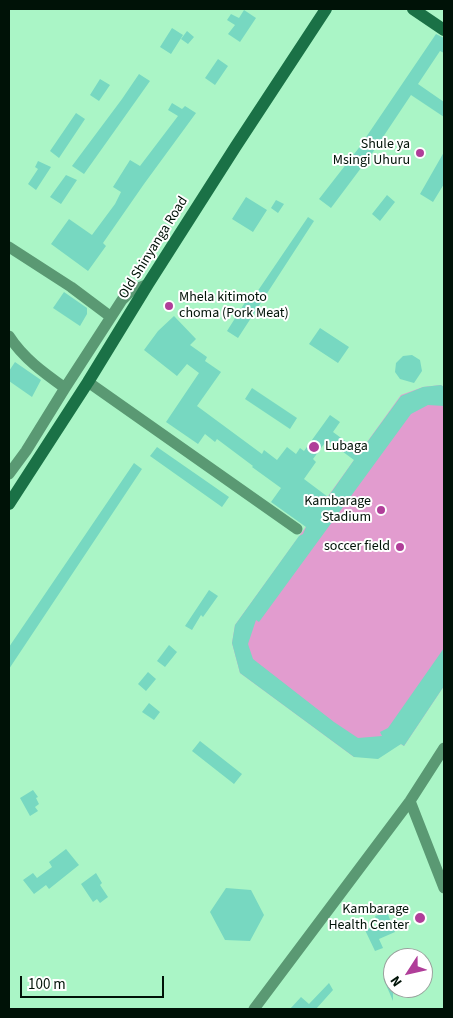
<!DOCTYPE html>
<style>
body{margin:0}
#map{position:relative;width:453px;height:1018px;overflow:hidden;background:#aaf5c6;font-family:"Source Sans 3",sans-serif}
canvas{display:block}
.frame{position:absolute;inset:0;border:10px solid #001207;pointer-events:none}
.north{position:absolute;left:383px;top:948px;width:50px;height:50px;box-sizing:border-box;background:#fff;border:1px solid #99a09c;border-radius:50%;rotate:235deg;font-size:14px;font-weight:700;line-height:20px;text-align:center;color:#001207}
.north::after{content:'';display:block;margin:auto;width:18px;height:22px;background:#b03e99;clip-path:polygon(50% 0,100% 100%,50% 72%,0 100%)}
.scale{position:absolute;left:20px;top:976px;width:144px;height:22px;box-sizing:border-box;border:2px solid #001207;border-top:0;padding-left:6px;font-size:15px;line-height:18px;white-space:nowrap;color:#001207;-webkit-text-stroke:4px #fff;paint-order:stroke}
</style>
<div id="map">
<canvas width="453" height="1018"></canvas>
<div class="frame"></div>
<div class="north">N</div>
<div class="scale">100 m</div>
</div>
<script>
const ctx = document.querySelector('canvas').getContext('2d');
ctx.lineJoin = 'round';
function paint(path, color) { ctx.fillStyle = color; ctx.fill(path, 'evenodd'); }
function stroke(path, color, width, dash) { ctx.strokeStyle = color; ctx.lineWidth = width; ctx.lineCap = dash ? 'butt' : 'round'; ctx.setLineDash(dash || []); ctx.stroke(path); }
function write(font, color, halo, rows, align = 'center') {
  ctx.font = font + ' "Source Sans 3",sans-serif'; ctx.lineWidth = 4; ctx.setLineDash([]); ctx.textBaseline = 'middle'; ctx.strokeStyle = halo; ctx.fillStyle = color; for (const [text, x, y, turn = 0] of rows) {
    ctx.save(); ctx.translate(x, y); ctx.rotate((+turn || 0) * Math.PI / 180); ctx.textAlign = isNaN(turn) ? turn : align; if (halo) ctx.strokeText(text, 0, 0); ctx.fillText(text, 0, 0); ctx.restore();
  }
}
paint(new Path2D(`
 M441,385L444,387V686L404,746L401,744L354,757L240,673L232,643L235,625L401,395L423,387Z`), '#e29ccf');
paint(new Path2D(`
 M244,10L256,18L240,42L228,34L235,25L227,20L231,14L239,18Z
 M172,28L183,35L171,54L160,47Z
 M187,31L194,37L188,44L181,39Z
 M436,34L444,38V53L440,51L418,84L444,102V117L411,95L373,152L331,208L319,199L358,149Z
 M218,59L228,66L215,85L205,78Z
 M139,74L150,81L84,174L72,166L122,99Z
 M100,79L110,85L99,101L90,95Z
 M172,103L182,109L185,106L196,113L144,184L103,243L106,246L88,271L51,244L69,219L92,235L115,204L121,192L113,187L130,160L140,166L178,116L168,110Z
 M76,113L85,119L59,158L50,151Z
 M444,152V184L433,202L420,194Z
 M38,161L51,167L36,190L28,184L38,169L35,167Z
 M66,175L77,180L61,204L50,197Z
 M387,195L395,202L380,221L372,214Z
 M246,197L267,210L253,232L232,219Z
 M276,200L284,204L278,213L271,208Z
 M308,217L314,221L238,338L227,331L251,293L255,295Z
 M64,292L87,308V314L80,326L53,308Z
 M174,316L196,339L190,345L207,357L205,361L221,372L197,406L262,454L264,450L277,460L287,447L296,454L300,448L304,451L330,415L340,422L333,432L360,452L401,396L423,387L441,385L444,387V406L428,405L411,414L259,622L256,620L248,644L253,659L334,722L358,738L382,736L380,732L388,728L444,648V686L404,746L401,744L378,759L354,757L240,673L232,643L235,625L299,536L303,534L306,527L271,502L281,488L252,467L253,466L217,439L215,442L205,434L198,444L166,422L199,373L187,364L177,376L144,350L158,331ZM327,440L354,460L328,497L304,479L316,462L313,459Z
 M320,328L349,347L338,363L309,344Z
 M412,355L420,360L422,371L414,383L400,379L395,372L396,363L403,356Z
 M15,362L41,380L32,397L9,381V371Z
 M252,388L297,418L290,429L245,399Z
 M157,447L229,497L222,507L150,456Z
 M134,463L142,469L9,669V647Z
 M209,590L218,596L203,617L201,615L192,630L185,626Z
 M169,645L177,652L165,667L157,661Z
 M148,672L156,679L146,691L138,684Z
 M149,703L160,712L154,720L142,712Z
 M200,741L242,774L234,784L192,751Z
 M33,790L38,797L36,798L39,804L35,807L38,811L30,816L20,798Z
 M66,849L79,865L49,889L46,885L34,894L23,880L33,873L37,878L52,867L49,862Z
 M96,873L102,883L100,885L108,897L100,903L97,899L93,902L81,884Z
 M226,888L251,890L264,915L250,941L225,940L210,912Z
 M387,912L395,932L379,939L383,948L375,951L365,930L378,925L375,916Z
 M393,976V1001L384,980Z
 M329,983L333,990L316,1009H290L301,997L309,1004Z`), '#77d8c1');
stroke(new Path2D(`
 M9,247L71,287L111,317
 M9,336C23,358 44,373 65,388
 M88,382L297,529
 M9,474L26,451L65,388L122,300L131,291L148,284
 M410,801L444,888
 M254,1009L410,801L444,748`), '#5a9973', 11);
stroke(new Path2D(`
 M413,9L444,30
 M9,504L88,382L148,284L236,146L326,9`), '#1a7146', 12);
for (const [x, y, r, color] of [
 [420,153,5,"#b03e99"],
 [169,306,5,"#b03e99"],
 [314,447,6,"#b03e99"],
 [381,510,5,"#b03e99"],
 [400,547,5,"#b03e99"],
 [420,918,6,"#b03e99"]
]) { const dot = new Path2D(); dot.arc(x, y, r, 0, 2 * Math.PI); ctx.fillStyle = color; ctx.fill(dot); stroke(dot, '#fff', 2); }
write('14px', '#001207', '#fff', [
 ["Shule ya",410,145],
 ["Msingi Uhuru",410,161],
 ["Mhela kitimoto",179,298,"left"],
 ["choma (Pork Meat)",179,314,"left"],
 ["Lubaga",325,447,"left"],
 ["Kambarage",371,502],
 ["Stadium",371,518],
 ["soccer field",390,547],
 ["Kambarage",409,910],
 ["Health Center",409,926]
], 'right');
write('14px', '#001207', '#fff', [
 ["Old Shinyanga Road",154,248,-58]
]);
</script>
